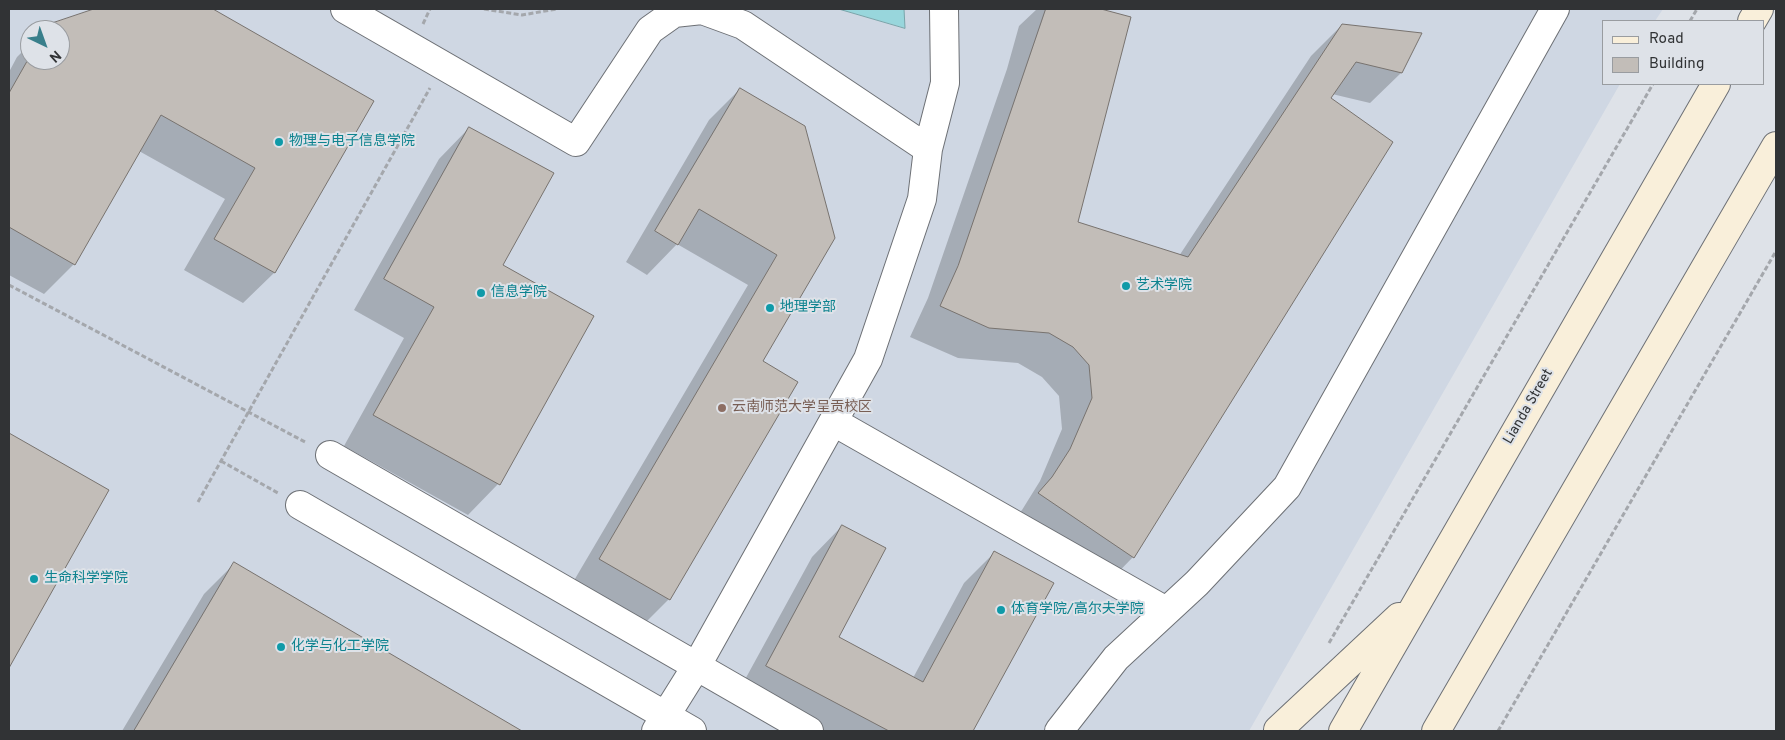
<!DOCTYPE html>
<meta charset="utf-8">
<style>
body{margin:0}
#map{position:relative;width:1785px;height:740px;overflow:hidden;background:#dee2e8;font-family:Overpass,sans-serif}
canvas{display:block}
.frame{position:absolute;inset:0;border:10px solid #313335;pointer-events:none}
.legend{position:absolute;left:1602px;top:20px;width:162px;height:65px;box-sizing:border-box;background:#dee2e8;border:1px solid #999ca0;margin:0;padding:6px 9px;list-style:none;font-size:15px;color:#313335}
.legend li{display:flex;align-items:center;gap:10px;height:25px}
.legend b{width:25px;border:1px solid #999ca0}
.north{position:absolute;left:20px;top:20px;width:50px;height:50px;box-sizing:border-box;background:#dee2e8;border:1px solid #999ca0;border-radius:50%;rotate:138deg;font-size:14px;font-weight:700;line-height:20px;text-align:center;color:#313335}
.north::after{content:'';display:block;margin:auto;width:18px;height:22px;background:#397f8b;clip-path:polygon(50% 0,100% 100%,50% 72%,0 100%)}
</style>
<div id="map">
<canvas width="1785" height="740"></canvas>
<div class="frame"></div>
<ul class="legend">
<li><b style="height:6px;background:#f9efda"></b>Road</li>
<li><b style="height:14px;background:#c2bdb8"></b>Building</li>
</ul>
<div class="north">N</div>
</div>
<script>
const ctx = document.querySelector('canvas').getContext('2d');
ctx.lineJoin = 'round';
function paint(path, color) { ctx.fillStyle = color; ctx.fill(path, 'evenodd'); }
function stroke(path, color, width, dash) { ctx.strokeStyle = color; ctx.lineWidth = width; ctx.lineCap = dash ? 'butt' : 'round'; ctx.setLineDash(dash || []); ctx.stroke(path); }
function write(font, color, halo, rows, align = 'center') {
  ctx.font = font + ' Overpass,"Noto Sans SC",sans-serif'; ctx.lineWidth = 4; ctx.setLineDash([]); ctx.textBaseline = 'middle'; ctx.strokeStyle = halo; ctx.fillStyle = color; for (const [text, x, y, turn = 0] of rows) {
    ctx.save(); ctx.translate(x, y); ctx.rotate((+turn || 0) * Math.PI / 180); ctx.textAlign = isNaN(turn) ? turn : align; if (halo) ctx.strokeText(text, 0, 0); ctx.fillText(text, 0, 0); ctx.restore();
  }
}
paint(new Path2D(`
 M9,9H1663L1655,21H1604V84H1620L1249,731H9ZM30,30H60V60H30Z`), '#cfd7e3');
const water = new Path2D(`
 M839,9H904L905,28Z`);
paint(water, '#98d6dc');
stroke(water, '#79a5aa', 1);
paint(new Path2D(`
 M98,9H210L372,101L274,273L243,303L184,270L225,199L139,151L74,264L44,294L9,275V72L17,57L30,44V60H60V30H44L48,26Z
 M1037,9H1096L1129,18L1077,223L1179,256L1311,56L1342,25L1401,73L1370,103L1332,94L1133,557L1103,588L1008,525L1022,510L1040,481L1062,429L1059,396L1042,377L1018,363L958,358L910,337L928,298L1007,69L1019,26Z
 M740,89L804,127L761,362L669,599L638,630L569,589L748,285L677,244L647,275L626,262L709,120Z
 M469,128L501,266L592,316L498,484L468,515L344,446L404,338L354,310L439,159Z
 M9,435L108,490L9,666Z
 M842,526L837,637L913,678L964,583L994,553L1052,583L972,731H802L736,696L812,557Z
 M234,564L520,731H122L204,594Z`), '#0003');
const building = new Path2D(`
 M94,9H213L374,101L275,273L214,239L255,168L161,115L75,265L9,227V93L30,56V60H60V30H45L47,25Z
 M1046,9H1101L1131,17L1078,222L1188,257L1342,24L1422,33L1402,73L1356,62L1331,98L1393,142L1134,558L1038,493L1052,477L1070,449L1092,398L1089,365L1073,347L1049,333L989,328L940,306L958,266Z
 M740,88L805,126L835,238L763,361L798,382L670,600L599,559L777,255L699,209L678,245L655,231Z
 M469,127L554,173L503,265L594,316L500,485L373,415L434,307L384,279Z
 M9,433L109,490L9,668Z
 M842,525L886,548L839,637L923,682L994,551L1054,583L973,731H889L766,666Z
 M234,562L522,731H134Z`);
paint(building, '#c2bdb8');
stroke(building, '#78736f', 1);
const minor = new Path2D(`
 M345,9L576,142L650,30L674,13L702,10L743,25L928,149
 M834,422L1166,611
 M330,455L809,731
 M300,505L692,731
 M656,731L696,667L868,359L922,199L928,149L945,83L944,9
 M1059,731L1116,658L1197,583L1287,487L1555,9`);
const secondary = new Path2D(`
 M1752,21L1759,9
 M1278,730L1399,617
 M1343,731L1716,84
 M1436,731L1776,146`);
stroke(minor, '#6d7075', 30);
stroke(secondary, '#6d7075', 30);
stroke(new Path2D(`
 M484,9L522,15L557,9
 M1690,21L1697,9
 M423,24L430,9
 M9,285L307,443
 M221,461L278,493
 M198,502L430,88
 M1329,643L1653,84
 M1498,731L1776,251`), '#a4a7ac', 3, [5, 2.5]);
stroke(minor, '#fff', 28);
stroke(secondary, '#f9efda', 28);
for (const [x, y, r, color] of [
 [279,142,5,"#0f9aa8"],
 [1126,286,5,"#0f9aa8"],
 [481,293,5,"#0f9aa8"],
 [770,308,5,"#0f9aa8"],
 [722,408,5,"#8d6e63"],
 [34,579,5,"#0f9aa8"],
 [1001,610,5,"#0f9aa8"],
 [281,647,5,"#0f9aa8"]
]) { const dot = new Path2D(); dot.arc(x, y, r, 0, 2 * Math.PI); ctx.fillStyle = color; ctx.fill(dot); stroke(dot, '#dee2e8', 2); }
write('14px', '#0d838f', '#dee2e8', [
 ["物理与电子信息学院",289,142],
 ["艺术学院",1136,286],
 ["信息学院",491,293],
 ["地理学部",780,308],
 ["生命科学学院",44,579],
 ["体育学院/高尔夫学院",1011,610],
 ["化学与化工学院",291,647]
], 'left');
write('14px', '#313335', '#dee2e8', [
 ["Lianda Street",1529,407,-60]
]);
write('14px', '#785e54', '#dee2e8', [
 ["云南师范大学呈贡校区",732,408]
], 'left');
</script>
